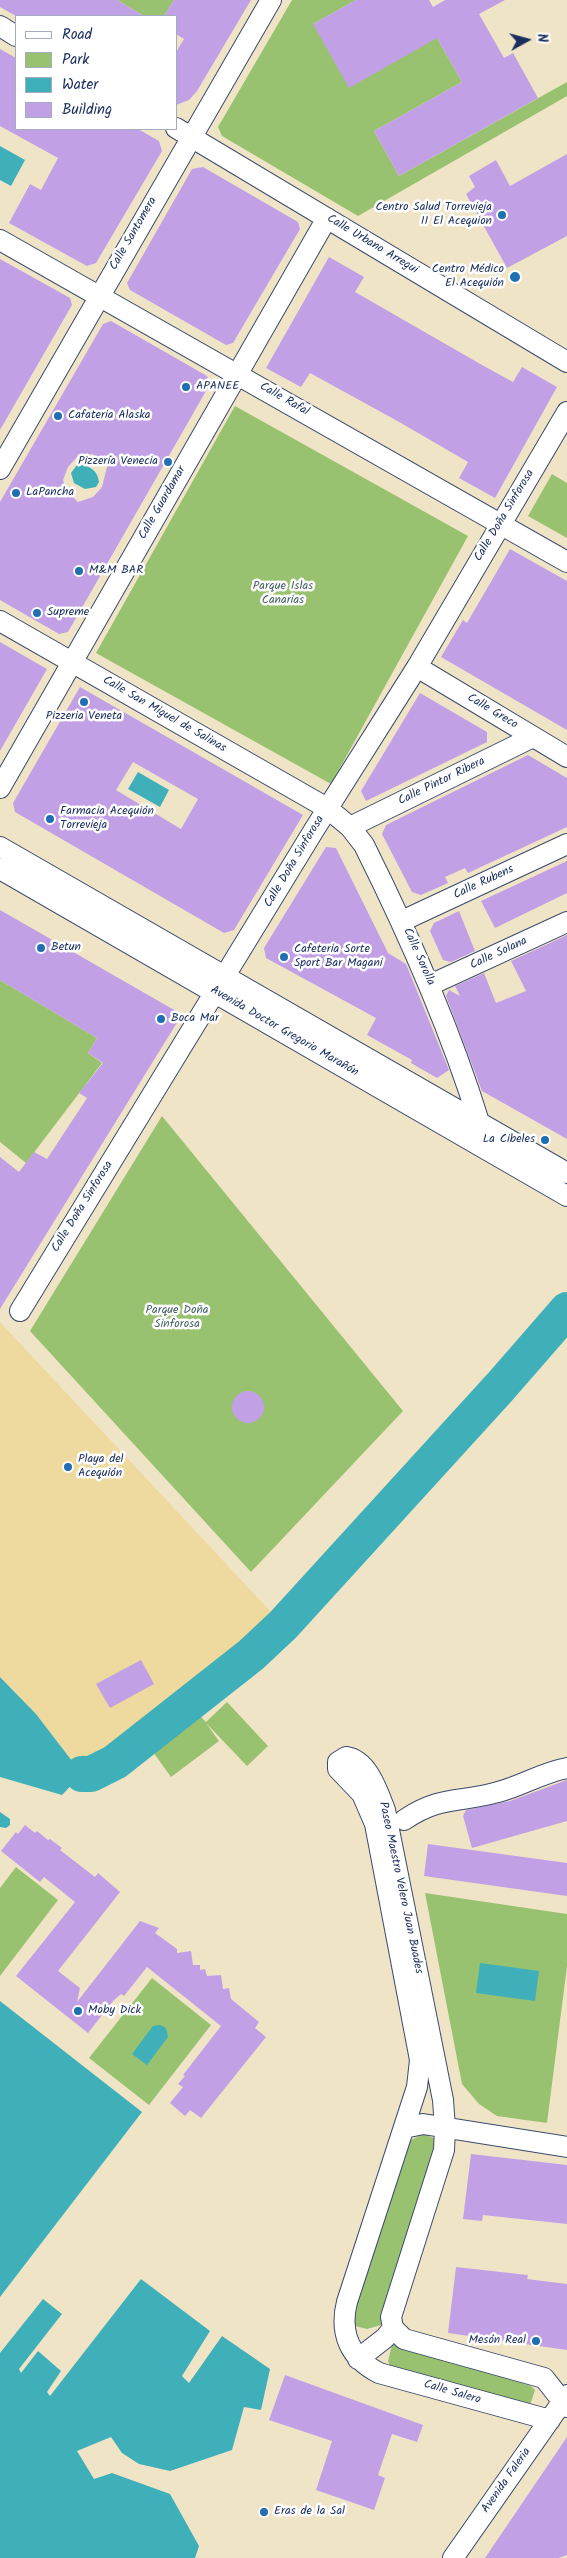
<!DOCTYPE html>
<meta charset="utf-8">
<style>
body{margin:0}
#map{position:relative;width:567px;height:2558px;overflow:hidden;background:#f0e4c7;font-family:Kalam,sans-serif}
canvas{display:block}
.legend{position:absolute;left:15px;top:15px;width:162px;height:115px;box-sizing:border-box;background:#fff;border:1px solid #a4acbf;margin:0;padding:6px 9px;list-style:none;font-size:15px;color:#1b2f5e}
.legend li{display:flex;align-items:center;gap:10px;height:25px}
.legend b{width:25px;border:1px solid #a4acbf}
.north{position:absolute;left:502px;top:15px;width:50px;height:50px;-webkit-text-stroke:4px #fff;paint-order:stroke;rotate:83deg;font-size:14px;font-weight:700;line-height:20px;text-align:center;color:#1b2f5e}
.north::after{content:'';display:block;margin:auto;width:18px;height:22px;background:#1b2f5e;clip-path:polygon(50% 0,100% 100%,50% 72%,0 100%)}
</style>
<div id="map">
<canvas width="567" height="2558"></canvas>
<ul class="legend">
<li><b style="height:6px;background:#fff"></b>Road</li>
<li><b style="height:14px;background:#98c26f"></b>Park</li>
<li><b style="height:14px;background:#3fb0b9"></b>Water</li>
<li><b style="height:14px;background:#c2a0e5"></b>Building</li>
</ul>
<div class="north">N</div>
</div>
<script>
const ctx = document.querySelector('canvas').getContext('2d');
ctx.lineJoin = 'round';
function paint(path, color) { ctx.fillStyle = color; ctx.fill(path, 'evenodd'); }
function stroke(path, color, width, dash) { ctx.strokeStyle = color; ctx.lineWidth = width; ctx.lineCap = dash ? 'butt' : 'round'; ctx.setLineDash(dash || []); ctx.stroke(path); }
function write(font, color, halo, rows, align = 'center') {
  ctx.font = font + ' Kalam,sans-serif'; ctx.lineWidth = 5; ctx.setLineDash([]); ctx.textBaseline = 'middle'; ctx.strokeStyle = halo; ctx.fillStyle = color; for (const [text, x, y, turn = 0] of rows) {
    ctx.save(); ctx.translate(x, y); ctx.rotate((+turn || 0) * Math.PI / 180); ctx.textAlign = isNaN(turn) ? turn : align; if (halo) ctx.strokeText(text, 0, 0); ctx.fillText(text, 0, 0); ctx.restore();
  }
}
paint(new Path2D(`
 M117,0H174L164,16H144Z
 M292,0H356L313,24L437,38L462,82L374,131L399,176L567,82V96L358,216L222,136L218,127Z
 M235,406L468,536L331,784L96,653Z
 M552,474L567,483V538L528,516Z
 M0,980L97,1038L88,1053L102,1063L26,1163L0,1142Z
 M162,1116L403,1411L251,1572L30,1331Z
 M227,1702L268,1746L247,1766L206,1723L219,1741L171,1777L153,1752L201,1717L206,1722Z
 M16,1867L58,1900L0,1976V1888Z
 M425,1893L567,1914V1966L547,2123L497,2116L479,2104L462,2084Z
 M152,1978L211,2025L149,2105L89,2058Z
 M423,2134L434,2138L435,2151L381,2325L367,2329L355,2326L350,2314L411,2140Z
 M396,2344L531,2386L535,2390L530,2405L390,2366L388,2361L392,2345Z`), '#98c26f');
paint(new Path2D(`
 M0,1322L272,1613L189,1693L98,1757L91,1756L82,1774L36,1714L0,1677Z`), '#eeda9e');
paint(new Path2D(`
 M0,146L25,160L11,186L0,180Z
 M77,465C88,464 98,470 99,482L96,487L85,489L74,483L71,473Z
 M138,772L169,790L160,807L128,789Z
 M0,1677L36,1714L82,1774L62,1795L0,1777Z
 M0,1812L10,1819V1825L6,1828L0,1827Z
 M480,1963L539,1971L535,2001L476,1993Z
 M0,2001L142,2112L0,2297Z
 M160,2025L166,2028L168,2037L147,2065L132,2054L153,2026Z
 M141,2279L210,2331L182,2376L189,2383L222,2336L270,2369L261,2410L244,2407L232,2450L170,2471L139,2464L122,2453L111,2437L77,2451L94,2479L112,2473L170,2494L199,2546L195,2558H0V2353L43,2299L62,2314L19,2369L21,2373L38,2351L61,2371L47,2392L50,2396Z`), '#3fb0b9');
stroke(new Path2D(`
 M82,1774H91L115,1762L251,1655L283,1625L500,1387L567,1310`), '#3fb0b9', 36);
paint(new Path2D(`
 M0,0H117L144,16H16L0,7Z
 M174,0H251L197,91L189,100L176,105V52L184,39L176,34V16H164Z
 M356,0H429L433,7L445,0H505L479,14L504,58L513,53L538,98L399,176L374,131L462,82L437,38L349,88L313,24Z
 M0,49L16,58V129H138L159,141L162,151L96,263L87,266L9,223L30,184L41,190L58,158L0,126Z
 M567,154V236L507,268L466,194L475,187L469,176L496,160L510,186Z
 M203,167L298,222L300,229L233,343L226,345L130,290L127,283L192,169Z
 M329,257L364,277L355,292L482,365L513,382L522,367L557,387L495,498L459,478L468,462L401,423L310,373L301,387L266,368Z
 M0,259L70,298L72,305L0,430Z
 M111,321L207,376L210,384L68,632L59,634L0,600V502L103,324ZM93,454L96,458L109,459L102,487L93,497L78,502L73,497L68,496L63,480L68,467L77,457Z
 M510,549L567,581V730L441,657L463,620L467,623Z
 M0,642L47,669L0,751Z
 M80,687L303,815L234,930L224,933L15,812L13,803ZM133,762L198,799L181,829L116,790Z
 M420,693L487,732V742L366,801L361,791Z
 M528,755L567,778V827L468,873L465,868L445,877L448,883L421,895L412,892L382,834L386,825Z
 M326,847L336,848L388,953L406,964L449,1070L437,1078L411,1063L412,1060L367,1035L376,1018L266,958L264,948Z
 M567,861V893L495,928L481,901Z
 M0,910L176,1011L178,1021L0,1309V1157L19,1172L34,1152L47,1159L87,1098L79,1093L103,1063L88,1053L97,1038L0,980Z
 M459,911L475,951L451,962L443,960L430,931L434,923Z
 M567,935V1139L482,1091L446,996L449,990L460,996L455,986L484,973L496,1003L526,991L511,961Z
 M232 1407a16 16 0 1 1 32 0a16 16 0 1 1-32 0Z
 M141,1660L154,1684L110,1708L96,1684Z
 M567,1780V1821L472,1848L463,1816L466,1810L510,1801Z
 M25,1825L35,1833L37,1831L48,1840L50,1839L62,1848L60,1850L95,1877L98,1873L120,1892L58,1971L80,1988L77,2002L140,1921L159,1928L155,1933L177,1949V1953L191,1951L193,1965H200V1970L205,1969L207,1976L221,1975L223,1989L229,1988L231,1999L259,2022L255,2028L266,2037L201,2118L190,2110L185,2116L170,2103L183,2087L178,2084L185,2076L183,2075L221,2026L147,1967L124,1996L121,1994L113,2001L88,2033L16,1976L75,1902L44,1877L40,1882L1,1851L16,1832L18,1834Z
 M428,1844L567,1863V1896L424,1876Z
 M471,2154L567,2165V2224L483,2215L482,2221L463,2219Z
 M456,2267L528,2275L527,2279L567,2284V2350L448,2333Z
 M285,2375L423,2425L417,2442L392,2434L378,2475L385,2478L374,2510L316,2490L332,2441L269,2420Z
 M567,2437V2555L559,2558H485Z`), '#c2a0e5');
const minor = new Path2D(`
 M0,26L16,36
 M176,128L567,362
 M0,240L567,562
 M0,469L271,0
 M0,621L327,808L350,827L364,845C409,935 449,1025 479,1122
 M417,667L567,757
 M0,788L327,218
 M350,827L533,737
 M0,847L567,1173
 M0,869L567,1196
 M402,921L567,844
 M430,985L567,922
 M20,1311L314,830L417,667L567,412
 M404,1820C441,1795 460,1803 498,1792C522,1786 543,1772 567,1768
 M404,2128L423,2124L567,2147
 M393,2328L404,2339L544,2378L567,2407
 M358,2359L385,2338L393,2328L391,2317L444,2150L445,2128L443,2100L385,1810C378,1792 368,1760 346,1757L338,1762V1769L362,1794L375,1824L420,2060L417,2087L347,2302C339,2334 350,2358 379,2373L550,2420
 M453,2558L567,2395`);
stroke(minor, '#3b4a6e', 22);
stroke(minor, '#fff', 20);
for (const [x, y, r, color] of [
 [502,215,5,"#1f6fb2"],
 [515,277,6,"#1f6fb2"],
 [186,387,5,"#1f6fb2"],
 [58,416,5,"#1f6fb2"],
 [168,462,5,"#1f6fb2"],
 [16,493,5,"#1f6fb2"],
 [79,571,5,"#1f6fb2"],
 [37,613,5,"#1f6fb2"],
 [84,702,5,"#1f6fb2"],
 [50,819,5,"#1f6fb2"],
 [41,948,5,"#1f6fb2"],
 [284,957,5,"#1f6fb2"],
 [161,1019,5,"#1f6fb2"],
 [545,1140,5,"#1f6fb2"],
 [68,1467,5,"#1f6fb2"],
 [78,2011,5,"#1f6fb2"],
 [536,2341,5,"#1f6fb2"],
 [264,2512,5,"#1f6fb2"]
]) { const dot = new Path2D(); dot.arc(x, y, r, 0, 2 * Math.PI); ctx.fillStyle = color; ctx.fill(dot); stroke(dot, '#fff', 2); }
write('12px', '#1b2f5e', '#fff', [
 ["Centro Salud Torrevieja",492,208,"right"],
 ["II El Acequion",492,222,"right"],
 ["Centro Médico",504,270,"right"],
 ["El Acequión",504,284,"right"],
 ["APANEE",196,387],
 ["Cafateria Alaska",68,416],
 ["Pizzería Venecia",158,462,"right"],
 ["LaPancha",26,493],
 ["M&M BAR",89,571],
 ["Supreme",47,613],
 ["Pizzeria Veneta",84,717,"center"],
 ["Farmacia Acequión",60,812],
 ["Torrevieja",60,826],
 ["Betun",51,948],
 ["Cafeteria Sorte",294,950],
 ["Sport Bar Magani",294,964],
 ["Boca Mar",171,1019],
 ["La Cibeles",535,1140,"right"],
 ["Playa del",78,1460],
 ["Acequión",78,1474],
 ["Moby Dick",88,2011],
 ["Mesón Real",526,2341,"right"],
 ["Eras de la Sal",274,2512]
], 'left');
write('12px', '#1b2f5e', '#fff', [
 ["Calle Santomera",134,234,-60],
 ["Calle Urbano Arregui",372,245,31],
 ["Calle Rafal",284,400,30],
 ["Calle Guardamar",163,503,-60],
 ["Calle Doña Sinforosa",505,516,-59],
 ["Calle Greco",492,712,31],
 ["Calle San Miguel de Salinas",164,715,30],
 ["Calle Pintor Ribera",442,782,-26],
 ["Calle Doña Sinforosa",295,862,-59],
 ["Calle Rubens",484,883,-25],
 ["Calle Solana",499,954,-25],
 ["Calle Sorolla",418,957,66],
 ["Avenida Doctor Gregorio Marañón",284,1032,30],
 ["Calle Doña Sinforosa",83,1207,-58],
 ["Paseo Maestro Velero Juan Buades",400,1888,78],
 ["Calle Salero",452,2393,16],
 ["Avenida Faleria",507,2481,-55]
]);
write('12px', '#476264', '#fff', [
 ["Parque Islas",283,587],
 ["Canarias",283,601],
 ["Parque Doña",177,1311],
 ["Sinforosa",177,1325]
]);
</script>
